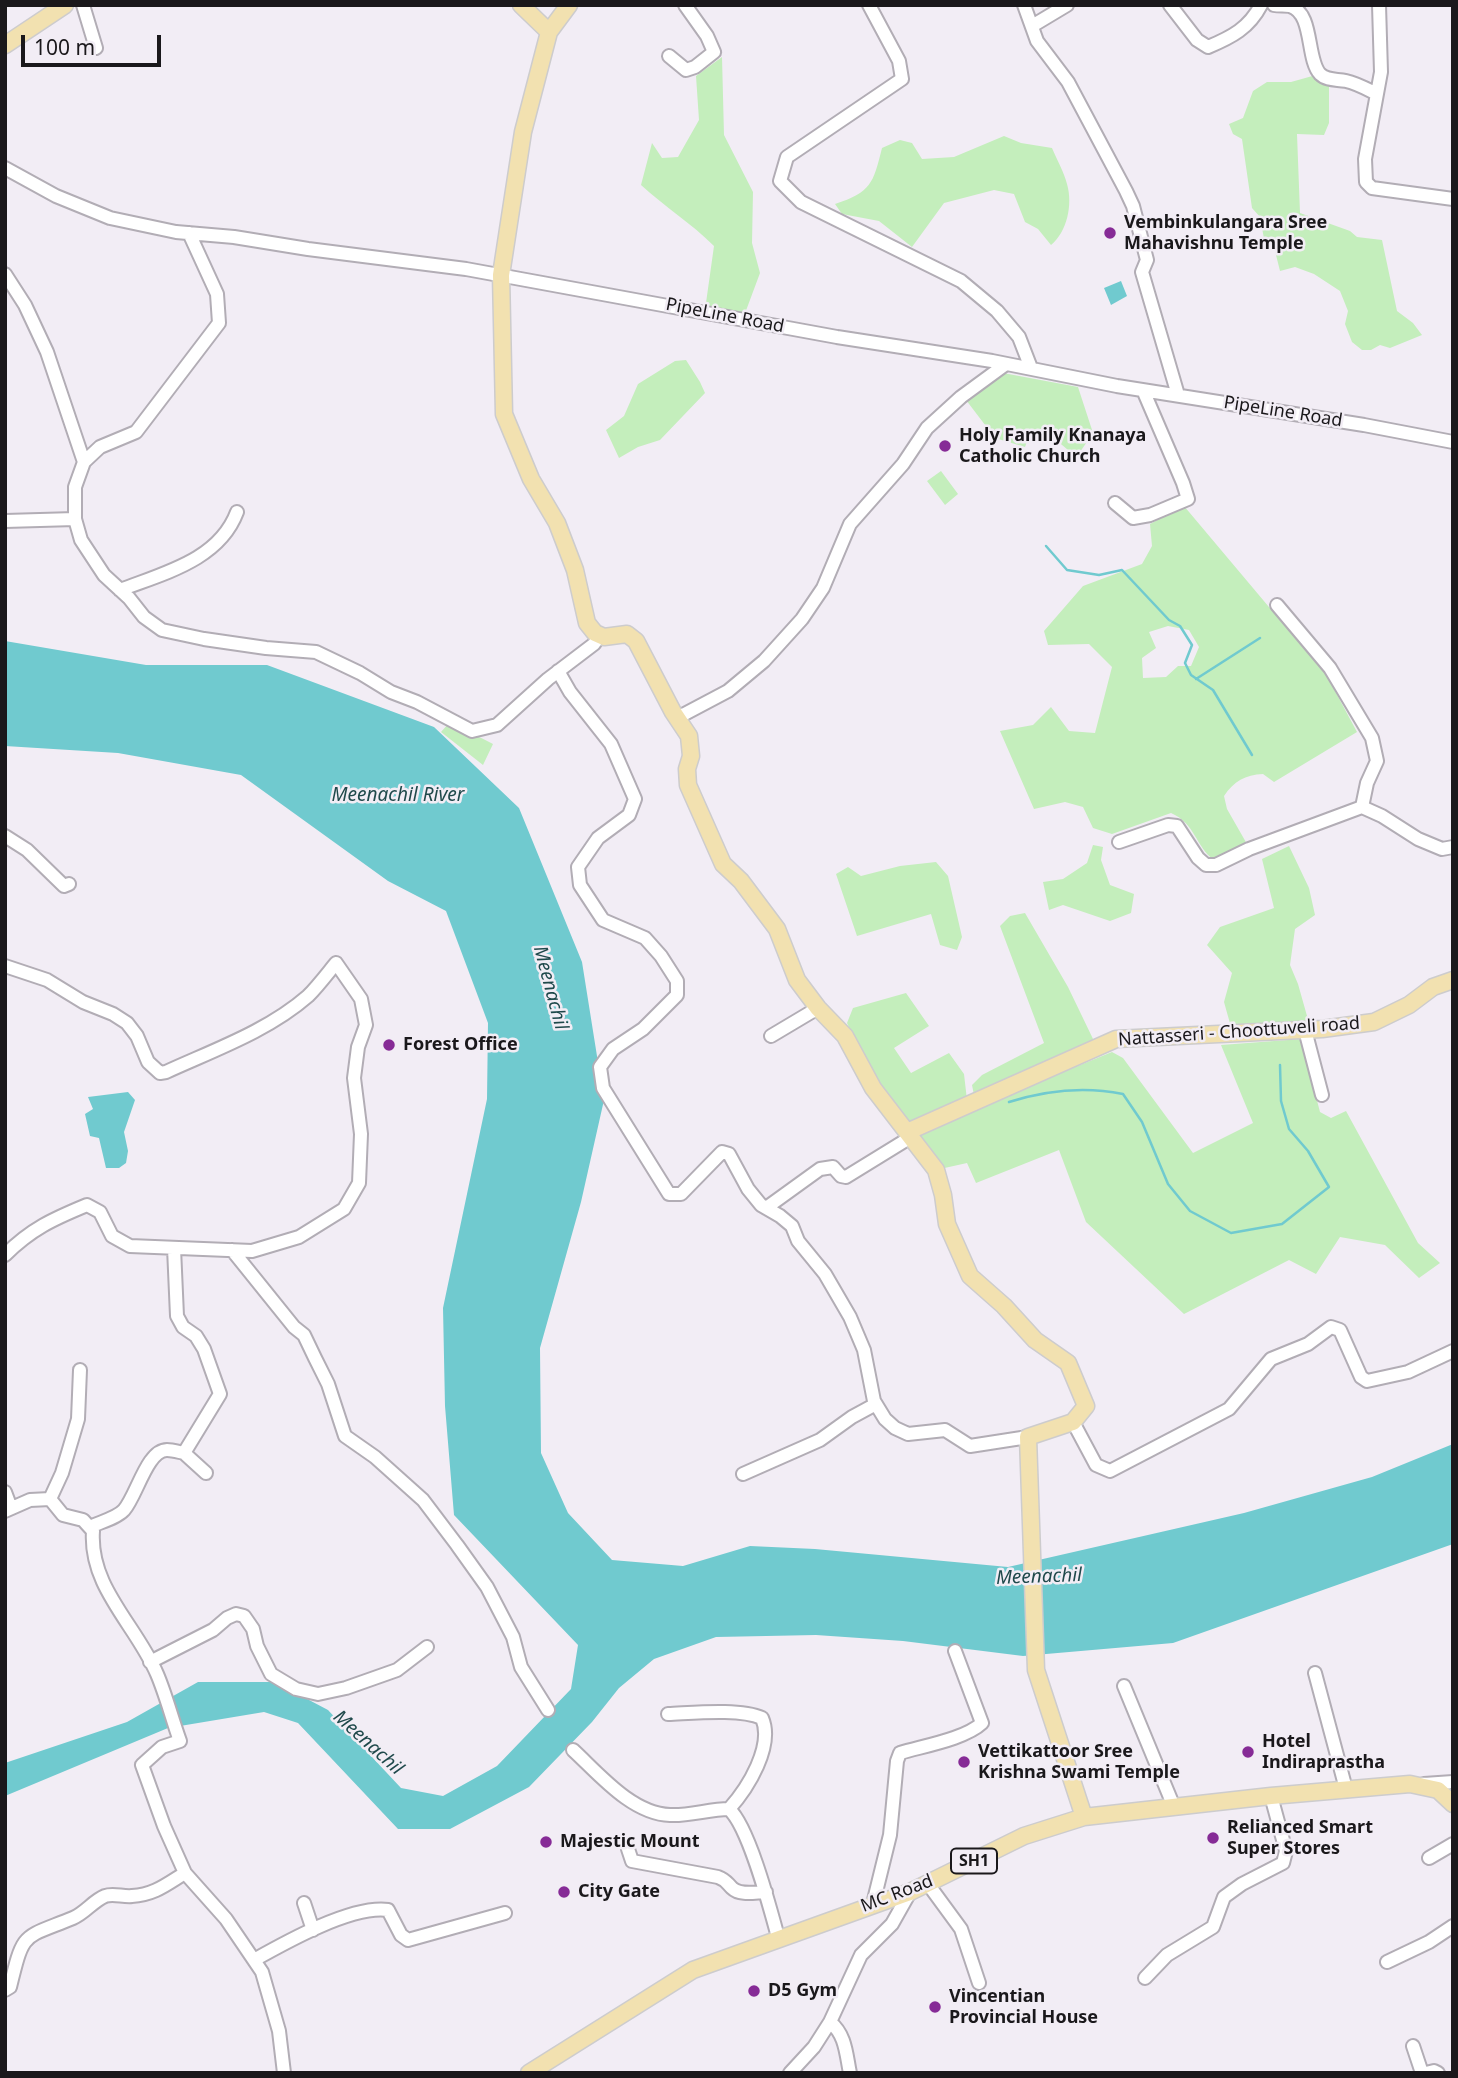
<!DOCTYPE html>
<style>
body{margin:0}
#map{position:relative;width:1458px;height:2078px;overflow:hidden;background:#f2edf5;font-family:"Noto Sans",sans-serif}
canvas{display:block}
.frame{position:absolute;inset:0;border:7px solid #1a181b;pointer-events:none}
.scale{position:absolute;left:21px;top:35px;width:140px;height:32px;box-sizing:border-box;border:4px solid #1a181b;border-top:0;padding-left:9px;font-size:21px;line-height:24px;white-space:nowrap;color:#1a181b;-webkit-text-stroke:5px #f2edf5;paint-order:stroke}
</style>
<div id="map">
<canvas width="1458" height="2078"></canvas>
<div class="frame"></div>
<div class="scale">100 m</div>
</div>
<script>
const ctx = document.querySelector('canvas').getContext('2d');
ctx.lineJoin = 'round';
function paint(path, color) { ctx.fillStyle = color; ctx.fill(path, 'evenodd'); }
function stroke(path, color, width, dash) { ctx.strokeStyle = color; ctx.lineWidth = width; ctx.lineCap = dash ? 'butt' : 'round'; ctx.setLineDash(dash || []); ctx.stroke(path); }
function write(font, color, halo, rows, align = 'center') {
  ctx.font = font + ' "Noto Sans",sans-serif'; ctx.lineWidth = 5; ctx.setLineDash([]); ctx.textBaseline = 'middle'; ctx.strokeStyle = halo; ctx.fillStyle = color; for (const [text, x, y, turn = 0] of rows) {
    ctx.save(); ctx.translate(x, y); ctx.rotate((+turn || 0) * Math.PI / 180); ctx.textAlign = isNaN(turn) ? turn : align; if (halo) ctx.strokeText(text, 0, 0); ctx.fillText(text, 0, 0); ctx.restore();
  }
}
paint(new Path2D(`
 M722,57L724,135L753,192L752,243L760,273L744,316L705,310L714,246C691,223 665,207 641,185L652,143L662,158L678,157L699,120L696,76Z
 M1316,75L1329,85V123L1324,135L1297,134L1300,213L1350,231L1357,237L1382,240L1397,311L1413,323L1422,335L1390,348L1380,345L1371,350H1362L1352,342L1345,324L1348,311L1340,291L1314,274L1295,267L1280,271L1275,251L1265,244L1260,217L1252,208L1242,139L1233,134L1229,124L1243,118L1253,91L1267,82H1291Z
 M1004,136L1021,143L1052,148C1057,160 1064,172 1067,184C1073,205 1067,232 1051,245L1038,229L1025,222L1014,194L994,190L944,203L912,247L879,221L842,214L835,204C871,192 873,184 882,148L900,140L912,143L922,159L954,157Z
 M686,360L700,382L705,393L660,440L638,447L619,458L606,430L624,416L638,384L675,361Z
 M1003,373L1078,387L1093,433L1080,452L1068,450L1042,428L1028,439L1025,447L995,438L966,400Z
 M941,471L958,494L945,505L927,481Z
 M1184,506L1327,676L1357,732L1274,782L1263,774C1245,775 1234,781 1224,796L1227,809L1247,844L1214,860C1195,846 1196,824 1171,813L1112,834L1093,828L1083,807L1065,802L1034,809L1000,731L1033,725L1051,707L1069,731L1095,733L1112,667L1089,644L1048,645L1044,631L1083,586L1142,564L1152,546L1150,524ZM1168,626L1189,630L1199,647L1191,666H1178L1166,677L1143,678L1142,658L1156,648L1149,632Z
 M449,723C464,732 479,736 493,744L483,765L441,732Z
 M1093,845L1103,847L1101,860L1110,885L1134,894L1131,913L1110,921L1063,905L1049,910L1043,882L1063,879L1087,863Z
 M1289,846L1309,888L1315,915L1295,929L1290,965L1298,984L1309,1023L1231,1027L1224,1002L1232,973L1207,945L1220,927L1274,908L1262,859Z
 M936,862L948,876L962,937L957,950L940,945L931,914L857,936L836,874L848,867L861,876L900,866Z
 M1025,913L1068,987L1094,1041L974,1095L972,1085L982,1075L1044,1043L1000,926L1010,916Z
 M906,993L929,1026L894,1048L911,1073L949,1053L964,1074L967,1100L907,1123L867,1066L847,1023L853,1008Z
 M1301,1039L1320,1112L1331,1118L1346,1111L1418,1243L1440,1263L1419,1278L1385,1245L1340,1237L1316,1274L1289,1260L1184,1314L1086,1222L1059,1150L976,1183L967,1163L940,1169L916,1132L1112,1052L1123,1058L1193,1153L1253,1123L1221,1045Z`), '#c4eebc');
paint(new Path2D(`
 M1121,281L1127,296L1111,305L1104,288Z
 M5,641L146,665H267L434,727L519,808L582,962L604,1100L581,1202L540,1348L541,1453L568,1513L612,1560L683,1566L750,1546L815,1549L1008,1567L1244,1513L1372,1477L1453,1444V1544L1173,1643L1023,1656L903,1641L816,1635L716,1637L654,1659L619,1688L592,1722L529,1787L450,1829H398L298,1723L264,1712L168,1728L5,1796V1763L127,1722L198,1682H275L328,1710L401,1788L443,1796L497,1766L571,1689L578,1645L454,1515L445,1406L443,1308L487,1099L488,1023L446,911L388,881L241,775L118,753L5,746Z
 M128,1092L135,1100L124,1132L128,1151L126,1163L119,1168H106L99,1138L90,1136L85,1114L93,1109L88,1097Z`), '#70cacf');
stroke(new Path2D(`
 M1046,546L1067,570L1099,575L1122,570L1169,620L1180,626L1192,645L1185,663L1191,675L1213,690L1252,755
 M1196,679L1260,638
 M1009,1102C1047,1090 1084,1086 1123,1094L1142,1122L1168,1184L1190,1211L1231,1233L1282,1224L1329,1187L1308,1151L1289,1129L1281,1101L1280,1065`), '#70cacf', 2.5);
const minor = new Path2D(`
 M83,5L96,48
 M869,5L899,61L902,79L787,157L780,181L801,202L961,281L997,311L1019,337L1031,368
 M1024,5L1037,41L1068,82L1126,191L1133,206L1147,260L1142,272L1178,395
 M1170,5L1197,40L1208,47C1232,37 1249,28 1261,5
 M1274,5C1279,6 1285,5 1290,6C1314,13 1306,59 1320,74C1327,81 1337,79 1346,81C1356,83 1367,89 1377,94
 M1379,5L1381,72L1365,159L1366,182L1372,188L1453,199
 M1032,26L1067,5
 M669,56L686,70L695,67L714,52L707,36L685,5
 M5,168L56,196L110,218L176,232L234,237L308,249L466,269L837,337L992,361L1117,386L1364,425L1453,442
 M5,274L25,305L47,352L84,462
 M1115,503L1133,518L1150,515L1188,499L1183,483L1143,390
 M75,519V487L84,462L100,447L136,432L219,323L217,294L189,233
 M5,521L75,519L81,540L104,575L129,598L144,617L162,630L204,639L266,648L316,652L360,673L391,692L417,702L472,731L497,725L548,679L594,644L600,635
 M120,590C164,573 219,560 237,512
 M1277,605L1330,668L1372,738L1377,761L1367,783L1362,807
 M558,671L570,692L611,744L635,799L629,815L598,838L578,867L580,885L603,920L645,938L661,956L677,981V995L643,1029L613,1049L600,1067L603,1088L669,1194H681L722,1152L729,1154L748,1189L761,1205L780,1216L792,1226L798,1241L825,1274L850,1317L864,1350L874,1401L885,1419L895,1428L908,1434L945,1430L970,1446L1028,1437
 M677,718L728,691L764,661L802,619L823,588L850,524L903,464L927,428L961,397L1006,364
 M5,836L27,850L64,886L69,884
 M1119,842L1168,825L1177,826L1198,858L1206,865H1216L1249,849L1362,807L1382,816L1418,839L1442,849L1453,847
 M5,966L47,980L83,1002L113,1014L127,1023L137,1036L148,1062L160,1073L166,1072C214,1050 268,1031 308,996C318,986 327,974 336,963L361,999L366,1025L358,1047L354,1078L361,1134L359,1183L344,1209L299,1237L252,1251L130,1246L112,1236L100,1212L87,1205C53,1219 31,1229 5,1255
 M1305,1030L1322,1095
 M771,1036L818,1008
 M766,1208L820,1169L833,1167L841,1176L846,1177L911,1137
 M232,1250L294,1327L304,1335L315,1358L328,1384L345,1436L375,1457L423,1500L457,1545L487,1587L513,1637L521,1667L548,1710
 M1073,1422L1096,1465L1110,1471L1229,1409L1271,1359L1308,1344L1331,1327L1340,1330L1361,1377L1367,1381L1408,1372L1453,1351
 M184,1453L206,1473
 M743,1474L820,1440L852,1417L876,1404
 M5,1492L11,1508
 M50,1499L62,1473L78,1419L80,1370
 M5,1511L30,1500L50,1499L63,1515L83,1520L93,1531C89,1587 136,1625 157,1674C166,1695 172,1719 180,1741L162,1747L142,1765L164,1826L185,1873L226,1919L262,1972L279,2031L284,2073
 M90,1527C100,1522 117,1518 124,1510C137,1495 147,1450 167,1450C172,1450 179,1452 184,1453L220,1394L204,1349L196,1336L183,1327L177,1316L174,1248
 M150,1662L213,1630L227,1618L236,1614L244,1616L253,1629L257,1646L271,1674L296,1689L318,1694L346,1688L397,1670L427,1647
 M1315,1673L1346,1789
 M1124,1686L1174,1807
 M668,1714C693,1713 740,1708 762,1718C774,1746 748,1788 729,1809
 M573,1750C599,1774 632,1814 670,1815C690,1816 709,1809 729,1809C749,1827 770,1908 778,1937
 M1424,1784L1453,1782
 M628,1849L632,1861L718,1877C726,1880 726,1882 732,1888C740,1896 756,1892 766,1892
 M1429,1858L1453,1844
 M928,1884L961,1929L979,1983
 M304,1903L313,1930
 M873,1904L890,1835L897,1761L900,1753C923,1746 965,1739 982,1723L955,1651
 M254,1960C286,1942 352,1905 388,1910L401,1935L408,1940L505,1913
 M1387,1962L1429,1942L1453,1926
 M1145,1978L1167,1955L1213,1927L1224,1897L1242,1884L1283,1863L1286,1851L1271,1796
 M5,1990L10,1987C24,1930 22,1939 73,1918C85,1913 93,1901 105,1896C113,1893 123,1897 132,1896C154,1895 167,1884 185,1873
 M830,2022C846,2035 846,2054 850,2073
 M1413,2046L1422,2073
 M790,2073L814,2047L830,2022L861,1955L892,1924L910,1892
 M1426,2073L1434,2071L1438,2073`);
const major = new Path2D(`
 M521,5L549,32
 M569,5L549,32L523,132L501,275L504,414L531,479L557,523L575,570L587,623L595,633L604,637L627,634L636,641L673,712L689,736L691,756L687,769L688,785L723,864L741,881L777,929L797,980L818,1008L845,1036L873,1088L936,1170L943,1195L947,1224L970,1276L1004,1306L1035,1340L1068,1363L1086,1406L1073,1422L1028,1437L1036,1670L1084,1817
 M5,45L65,5
 M907,1132L1116,1039L1322,1029L1374,1022L1409,1005L1433,987L1453,980
 M529,2073L693,1970L910,1892L1024,1836L1084,1817L1271,1796L1410,1784L1438,1790L1453,1804`);
stroke(minor, '#b2adb5', 16);
stroke(major, '#cdcccd', 19);
stroke(minor, '#fff', 12);
stroke(major, '#f2e1b0', 16);
for (const [x, y, r, color] of [
 [1110,233,7,"#862b96"],
 [945,446,7,"#862b96"],
 [389,1045,7,"#862b96"],
 [1248,1752,7,"#862b96"],
 [964,1762,7,"#862b96"],
 [1213,1838,7,"#862b96"],
 [546,1842,7,"#862b96"],
 [564,1892,7,"#862b96"],
 [754,1991,7,"#862b96"],
 [935,2007,7,"#862b96"]
]) { const dot = new Path2D(); dot.arc(x, y, r, 0, 2 * Math.PI); ctx.fillStyle = color; ctx.fill(dot); stroke(dot, '#f2edf5', 2.5); }
for (const [x, y, w] of [
 [974,1861,46]
]) { const box = new Path2D(); box.roundRect(x - w / 2, y - 12.5, w, 25, 5); ctx.fillStyle = '#f2edf5'; ctx.fill(box); stroke(box, '#1a181b', 2); }
write('bold 16px', '#1a181b', null, [
 ["SH1",974,1861]
]);
write('bold 18px', '#1a181b', '#f2edf5', [
 ["Vembinkulangara Sree",1124,223],
 ["Mahavishnu Temple",1124,244],
 ["Holy Family Knanaya",959,436],
 ["Catholic Church",959,457],
 ["Forest Office",403,1045],
 ["Hotel",1262,1742],
 ["Indiraprastha",1262,1763],
 ["Vettikattoor Sree",978,1752],
 ["Krishna Swami Temple",978,1773],
 ["Relianced Smart",1227,1828],
 ["Super Stores",1227,1849],
 ["Majestic Mount",560,1842],
 ["City Gate",578,1892],
 ["D5 Gym",768,1991],
 ["Vincentian",949,1997],
 ["Provincial House",949,2018]
], 'left');
write('18px', '#1a181b', '#f2edf5', [
 ["PipeLine Road",725,316,11],
 ["PipeLine Road",1283,412,9],
 ["Nattasseri - Choottuveli road",1239,1032,-4],
 ["MC Road",897,1894,-21]
]);
write('italic 19px', '#1f494b', '#f2edf5', [
 ["Meenachil River",398,796],
 ["Meenachil",550,988,75],
 ["Meenachil",1039,1577,-2],
 ["Meenachil",368,1743,42]
]);
</script>
